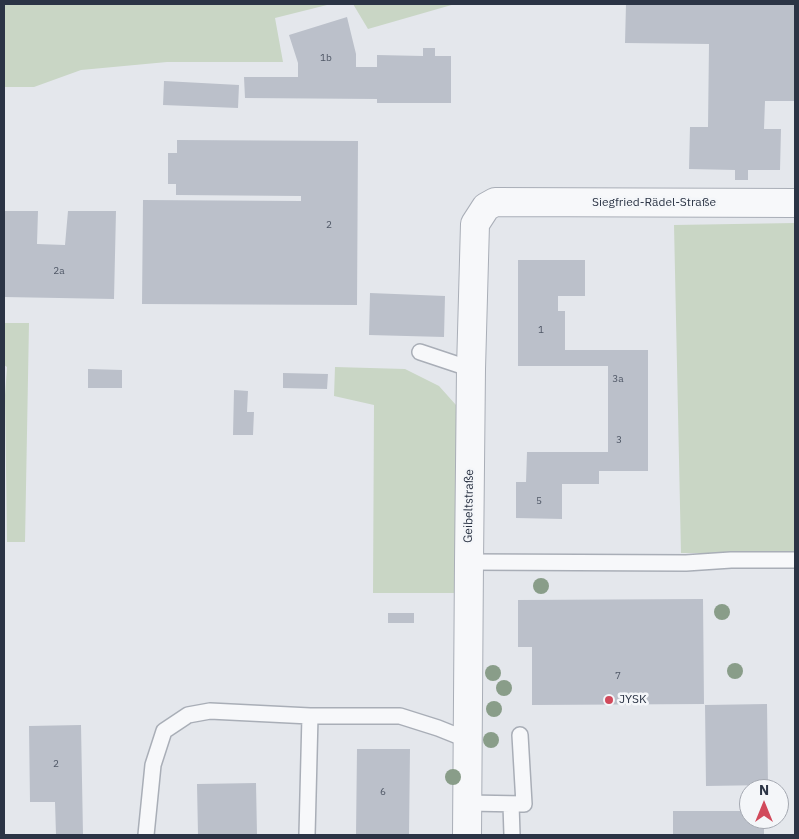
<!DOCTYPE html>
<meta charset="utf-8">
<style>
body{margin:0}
#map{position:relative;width:799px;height:839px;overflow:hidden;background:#e4e7ec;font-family:"IBM Plex Sans",sans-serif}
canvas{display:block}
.frame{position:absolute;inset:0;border:5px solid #2b3445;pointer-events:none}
.north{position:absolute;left:739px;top:779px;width:50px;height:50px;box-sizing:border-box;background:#f4f6f9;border:1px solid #a4a8b1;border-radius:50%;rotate:0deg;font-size:14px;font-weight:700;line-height:20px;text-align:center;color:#2b3445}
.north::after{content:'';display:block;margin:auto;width:18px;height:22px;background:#d1495b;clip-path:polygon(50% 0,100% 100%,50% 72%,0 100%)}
</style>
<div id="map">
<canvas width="799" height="839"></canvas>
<div class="frame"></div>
<div class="north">N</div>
</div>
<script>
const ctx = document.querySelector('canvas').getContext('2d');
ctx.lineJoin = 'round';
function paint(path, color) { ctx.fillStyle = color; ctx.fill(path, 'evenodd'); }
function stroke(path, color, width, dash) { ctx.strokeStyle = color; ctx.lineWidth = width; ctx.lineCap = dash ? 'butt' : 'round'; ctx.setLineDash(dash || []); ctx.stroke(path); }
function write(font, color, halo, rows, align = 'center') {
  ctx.font = font + ' "IBM Plex Sans",sans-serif'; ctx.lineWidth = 5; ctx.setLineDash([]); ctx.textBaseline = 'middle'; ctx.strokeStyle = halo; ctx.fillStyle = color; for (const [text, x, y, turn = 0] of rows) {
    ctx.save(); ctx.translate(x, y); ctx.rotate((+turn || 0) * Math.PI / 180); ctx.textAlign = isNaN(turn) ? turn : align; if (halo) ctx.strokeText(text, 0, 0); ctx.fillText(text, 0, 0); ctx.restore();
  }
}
paint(new Path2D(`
 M4,4H331L275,18L283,62H167L81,70L34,87H4Z
 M353,4H455L368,29Z
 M795,223V553H681L674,225Z
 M4,323H29L25,542H7L5,395L7,367L4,365Z
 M335,367L405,369L439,386L456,405V593H373L374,405L334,396Z`), '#c9d6c5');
paint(new Path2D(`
 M626,4H795V101H765L764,129H781L780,170H748V180H735V170L689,169L690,127H708L709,44L625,43Z
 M347,17L356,54V67H377V55L423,56V48H435V56H451V103H377V99L245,98L244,77H298V63L289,35Z
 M164,81L239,85L238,108L163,105Z
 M177,140L358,141L357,305L142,304L143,200L301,201V196L176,195V184H168V153H177Z
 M4,211H38L37,244L65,245L68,211H116L114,299L4,297Z
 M518,260H585V296H558V311H565V350H648V471H599V484H562V519L516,518V482H526L527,452H608V366H518Z
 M370,293L445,296L444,337L369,335Z
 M88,369L122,370V388H88Z
 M283,373L328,374L327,389L283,388Z
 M234,390L248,391L247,412H254L253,435H233Z
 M703,599L704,704L532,705V647H518V600Z
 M388,613H414V623H388Z
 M767,704L768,785L706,786L705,705Z
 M81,725L83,835H56L55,802H30L29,726Z
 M357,749H410L409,835H356Z
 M256,783L257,835H198L197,784Z
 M673,811H749V819H764V835H673Z`), '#bbc0ca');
const lane = new Path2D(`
 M420,352L471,369
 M469,562L686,563L731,560H795
 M310,716H400L438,728L468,740
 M467,803L524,804L520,735
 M511,804L512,835
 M146,835L153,765L164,731L188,715L210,711L310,716L307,835`);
const street = new Path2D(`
 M467,835L469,562L471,369L475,224L486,207L495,202L795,203`);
stroke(lane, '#a9aeb7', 18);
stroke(street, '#a9aeb7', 30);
stroke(lane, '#f7f8fa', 15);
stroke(street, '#f7f8fa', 28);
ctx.fillStyle = '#899d89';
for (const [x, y] of [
 [541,586],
 [722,612],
 [735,671],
 [493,673],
 [504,688],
 [494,709],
 [491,740],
 [453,777]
]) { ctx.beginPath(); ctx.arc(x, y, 8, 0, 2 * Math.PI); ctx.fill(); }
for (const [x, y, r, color] of [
 [609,700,5,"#d1495b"]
]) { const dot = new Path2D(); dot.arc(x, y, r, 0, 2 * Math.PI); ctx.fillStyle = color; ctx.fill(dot); stroke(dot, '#f4f6f9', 2); }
write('10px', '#4f5766', null, [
 ["1b",326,58],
 ["2",329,225],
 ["2a",59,271],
 ["1",541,330],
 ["3a",618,379],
 ["3",619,440],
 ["5",539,501],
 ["7",618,676],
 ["2",56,764],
 ["6",383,792]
]);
write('12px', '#2b3445', '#f4f6f9', [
 ["Siegfried-Rädel-Straße",654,203],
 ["Geibeltstraße",469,506,-89]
]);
write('12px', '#2b3445', '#f4f6f9', [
 ["JYSK",619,700]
], 'left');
</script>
